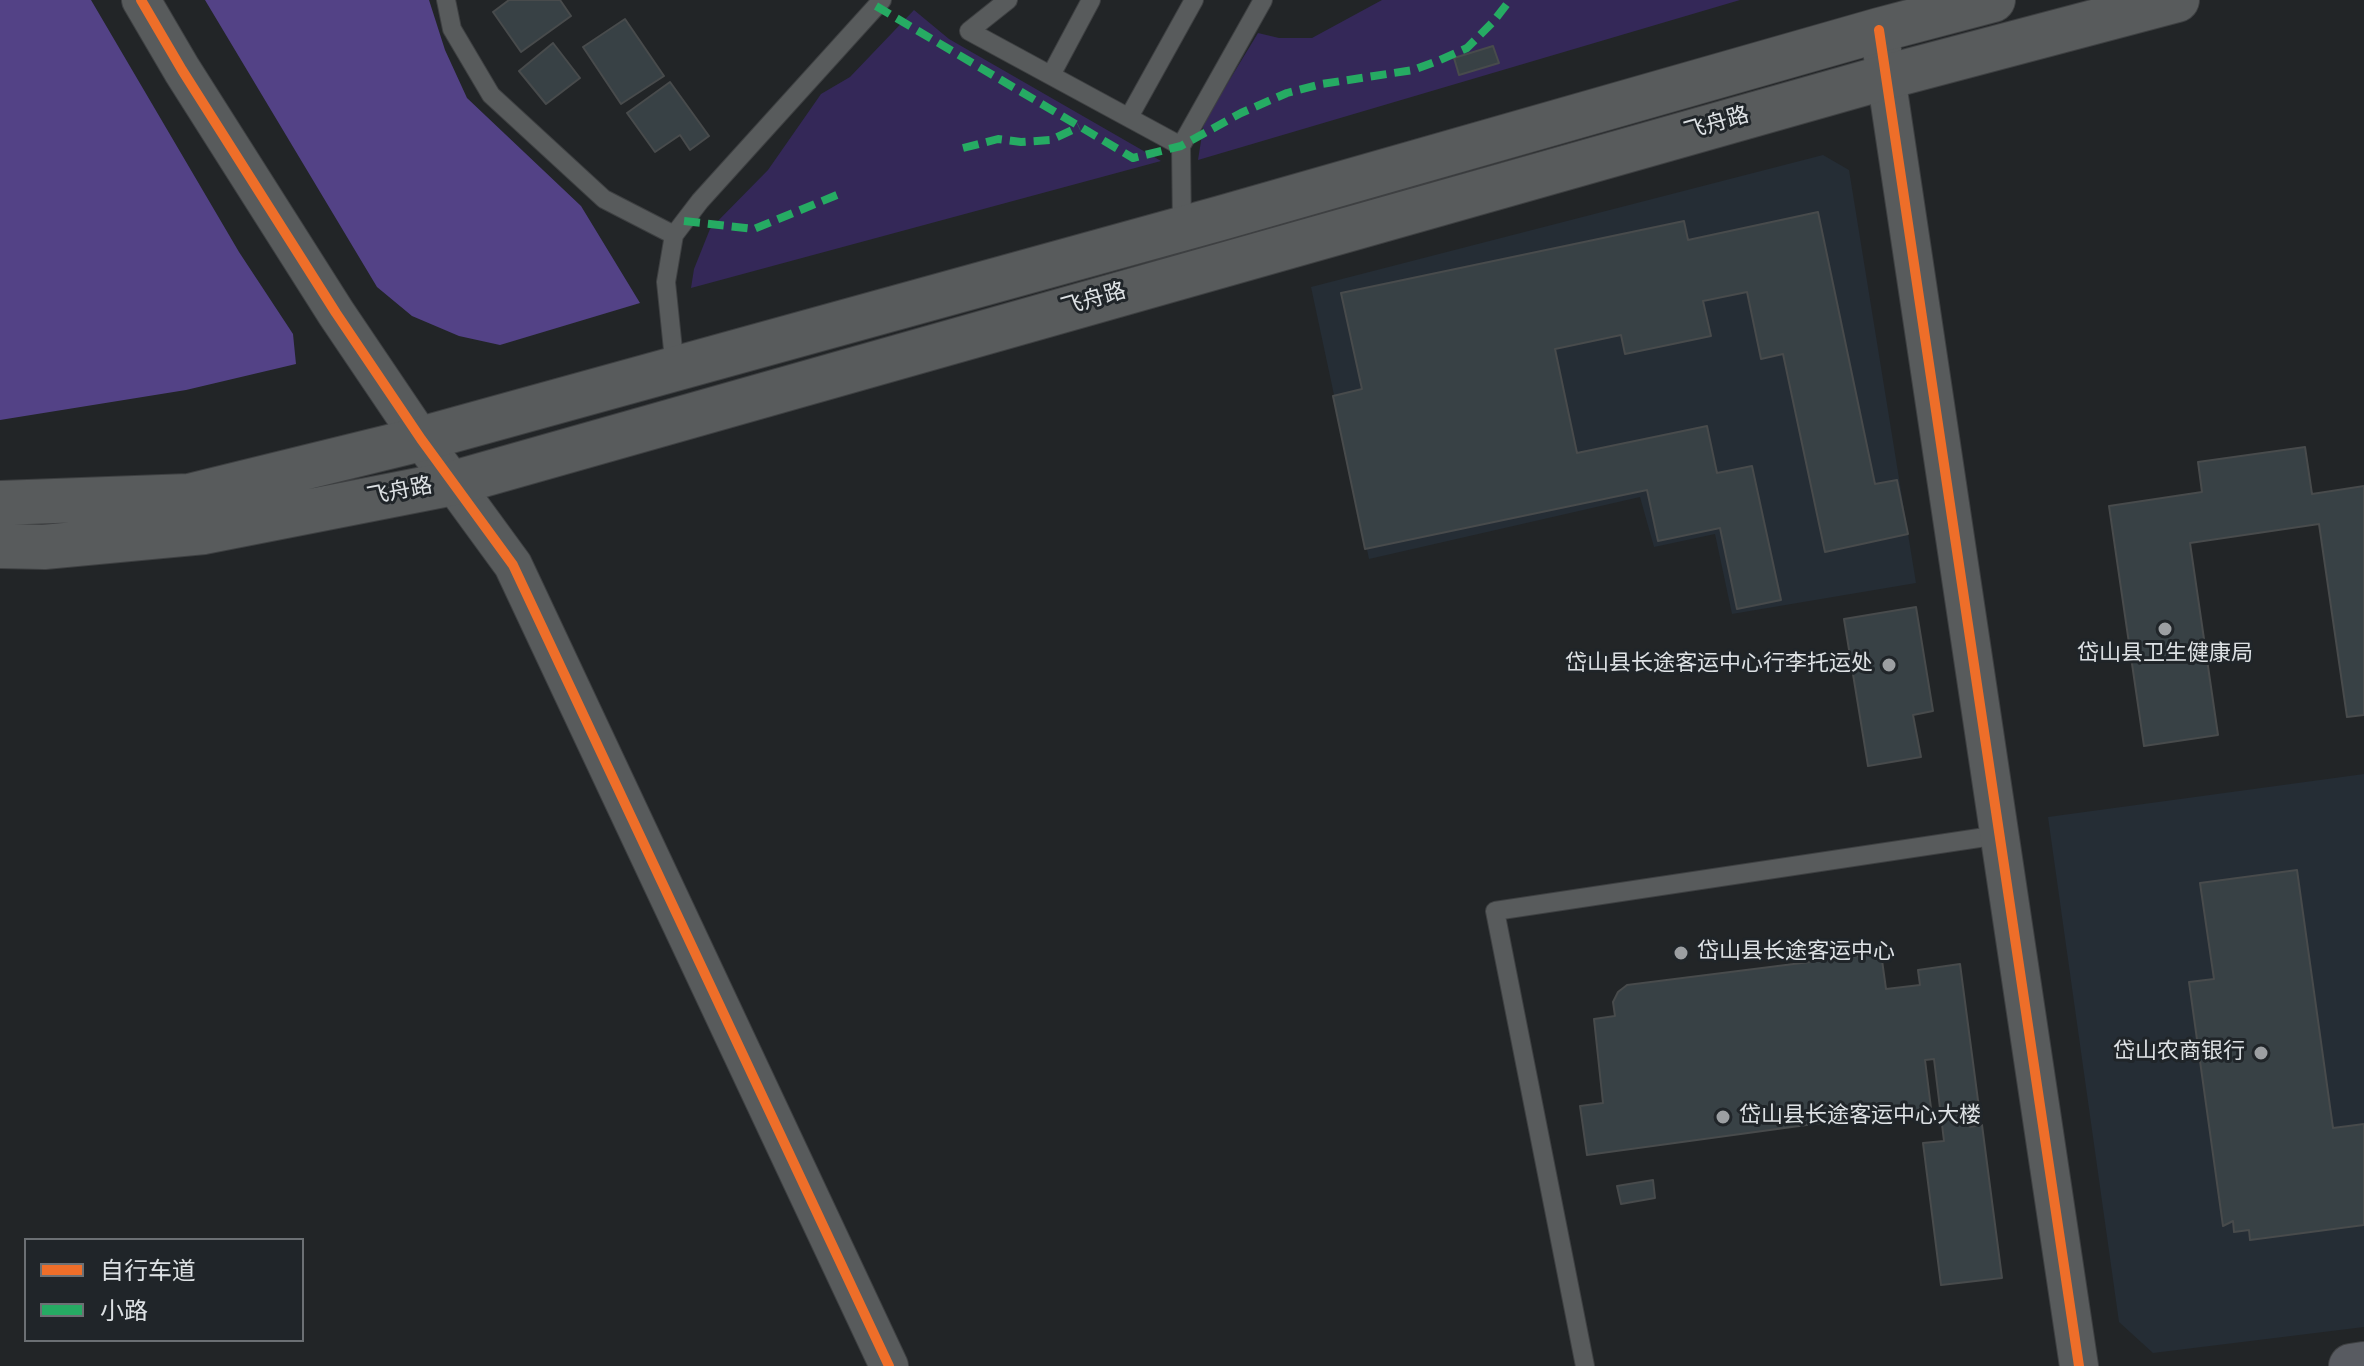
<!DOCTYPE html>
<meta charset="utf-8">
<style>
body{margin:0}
#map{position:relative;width:2364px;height:1366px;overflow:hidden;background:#222527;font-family:"Source Sans 3","Noto Sans SC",sans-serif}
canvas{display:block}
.legend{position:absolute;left:24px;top:1238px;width:280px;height:104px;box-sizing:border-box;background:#202529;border:2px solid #6c7074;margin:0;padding:10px 14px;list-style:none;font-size:24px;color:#dde1e4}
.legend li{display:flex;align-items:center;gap:16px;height:40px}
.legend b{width:40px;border:2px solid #6c7074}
</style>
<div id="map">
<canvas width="2364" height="1366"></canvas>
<ul class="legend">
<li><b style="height:10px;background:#ee6e29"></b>自行车道</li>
<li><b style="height:10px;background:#26ab63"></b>小路</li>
</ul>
</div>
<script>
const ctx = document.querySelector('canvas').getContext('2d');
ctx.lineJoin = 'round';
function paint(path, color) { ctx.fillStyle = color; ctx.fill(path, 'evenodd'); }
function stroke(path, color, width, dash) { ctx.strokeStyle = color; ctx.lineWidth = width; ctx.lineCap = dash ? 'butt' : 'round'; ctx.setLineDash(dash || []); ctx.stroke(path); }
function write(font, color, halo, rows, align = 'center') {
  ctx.font = font + ' "Source Sans 3","Noto Sans SC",sans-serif'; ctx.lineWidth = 6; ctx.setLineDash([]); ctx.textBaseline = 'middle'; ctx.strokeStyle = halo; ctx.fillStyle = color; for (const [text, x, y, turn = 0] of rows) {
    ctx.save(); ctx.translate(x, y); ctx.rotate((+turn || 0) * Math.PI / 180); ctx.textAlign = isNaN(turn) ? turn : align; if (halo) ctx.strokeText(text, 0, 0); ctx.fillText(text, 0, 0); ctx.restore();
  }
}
paint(new Path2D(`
 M1823,155L1849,170L1916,583L1732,614L1715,534L1654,547L1640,497L1369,559L1311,287Z
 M2364,774V1327L2153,1353L2119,1322L2048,817Z`), '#252d35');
paint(new Path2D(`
 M1382,0H1740L1198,160L1204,122L1258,33L1279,38H1312Z
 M914,10L949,39L1161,161L691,288L694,269L710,229L768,170L821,94L850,77Z`), '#342858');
paint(new Path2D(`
 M0,0H91L239,252L293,334L296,364L186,390L0,420Z
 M205,0H429L445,50L467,98L581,206L640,303L500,345L459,336L412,316L377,287Z`), '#534286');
const building = new Path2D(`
 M509,0H560L571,16L521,52L493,12Z
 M625,19L664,76L621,104L583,47Z
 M553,43L580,78L546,104L519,71Z
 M1493,46L1499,63L1459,75L1454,58Z
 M670,82L709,136L690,150L680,135L655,152L627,113Z
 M1818,212L1875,484L1897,480L1908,534L1825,552L1783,354L1761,359L1747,292L1703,301L1711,336L1625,354L1621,335L1555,349L1577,453L1707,426L1717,473L1752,466L1781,600L1737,609L1720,528L1658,541L1647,490L1365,549L1333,396L1362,389L1341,293L1684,221L1688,240Z
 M2305,447L2312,494L2364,486V715L2347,717L2319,524L2190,543L2218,735L2144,746L2109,506L2202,492L2198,462Z
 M1916,607L1933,711L1913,715L1921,757L1868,766L1844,619Z
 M2297,870L2333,1128L2364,1124V1225L2250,1240L2249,1230L2234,1232L2233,1221L2223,1226L2189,982L2214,979L2200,883Z
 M1881,953L1886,989L1920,985L1918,970L1960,964L1979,1108L1968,1110L1970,1127L1982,1125L2002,1278L1941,1285L1923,1143L1944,1141L1934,1059L1925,1060L1931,1108L1587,1155L1580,1106L1603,1103L1594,1019L1615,1016L1613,1002L1618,992L1627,985Z
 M1653,1180L1655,1198L1621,1204L1617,1186Z`);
paint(building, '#384145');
stroke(building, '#484b4c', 2);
const lane = new Path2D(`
 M446,0L452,29L491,95L604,199L674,235
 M1008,0L969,31L1181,146
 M1051,75L1091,0
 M1129,117L1194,0
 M1182,229L1181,146L1263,0
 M675,369L666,282L674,235L700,201L882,0
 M1585,1366L1495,911L1999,835`);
const street = new Path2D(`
 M141,0L182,70L336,313L421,439L513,565L889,1366
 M1879,30L2079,1366`);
const secondary = new Path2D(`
 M0,503L189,496L421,439L1221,218L1879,30L1993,0
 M0,546L44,547L204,532L454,483L1886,77L2177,0`);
const primary = new Path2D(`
 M2351,1366L2364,1364`);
stroke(lane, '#3e4042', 20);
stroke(street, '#3e4042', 40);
stroke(secondary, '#3e4042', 46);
stroke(primary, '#3e4042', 46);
stroke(lane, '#585b5c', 18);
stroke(street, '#585b5c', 38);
stroke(secondary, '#585b5c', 44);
stroke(primary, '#585b61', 44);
stroke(new Path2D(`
 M876,6L1133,158L1181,146L1241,113L1287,93L1322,84L1413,70L1440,60L1467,48L1493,22L1510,0
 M963,148L998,139L1021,142L1051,140L1079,127
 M684,221L754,229L837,195`), '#26ab63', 8, [16, 8]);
stroke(new Path2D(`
 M141,0L182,70L336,313L421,439L513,565L889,1366
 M1879,30L2079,1366`), '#ee6e29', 10);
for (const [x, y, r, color] of [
 [2165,629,8,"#9c9fa2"],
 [1889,665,8,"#9c9fa2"],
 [1681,953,8,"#9c9fa2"],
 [2261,1053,8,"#9c9fa2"],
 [1723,1117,8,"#9c9fa2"]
]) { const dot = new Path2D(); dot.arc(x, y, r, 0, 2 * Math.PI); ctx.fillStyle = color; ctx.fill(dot); stroke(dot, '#202529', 3); }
write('22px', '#dde1e4', '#202529', [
 ["飞舟路",1717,125,-16],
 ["飞舟路",1094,301,-16],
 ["飞舟路",400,493,-11]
]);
write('22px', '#dde1e4', '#202529', [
 ["岱山县卫生健康局",2165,655,"center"],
 ["岱山县长途客运中心行李托运处",1873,665],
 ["岱山县长途客运中心",1697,953,"left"],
 ["岱山农商银行",2245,1053],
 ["岱山县长途客运中心大楼",1739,1117,"left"]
], 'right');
</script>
